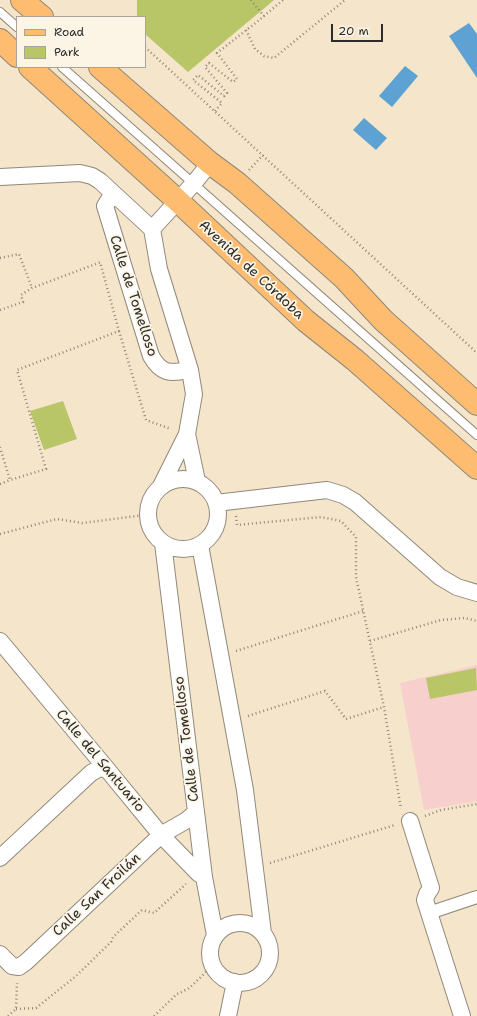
<!DOCTYPE html>
<meta charset="utf-8">
<style>
body{margin:0}
#map{position:relative;width:477px;height:1016px;overflow:hidden;background:#f5e5ca;font-family:"Shantell Sans",sans-serif}
canvas{display:block}
.legend{position:absolute;left:16px;top:16px;width:130px;height:52px;box-sizing:border-box;background:#fcf5e5;border:1px solid #a8a49b;margin:0;padding:5px 7px;list-style:none;font-size:12px;color:#2b2b2b}
.legend li{display:flex;align-items:center;gap:8px;height:20px}
.legend b{width:20px;border:1px solid #a8a49b}
.scale{position:absolute;left:331px;top:24px;width:52px;height:18px;box-sizing:border-box;border:2px solid #2b2b2b;border-top:0;padding-left:5px;font-size:12px;line-height:14px;white-space:nowrap;color:#2b2b2b;-webkit-text-stroke:3px #fcf5e5;paint-order:stroke}
</style>
<div id="map">
<canvas width="477" height="1016"></canvas>
<ul class="legend">
<li><b style="height:5px;background:#fdbc6f"></b>Road</li>
<li><b style="height:11px;background:#b8c668"></b>Park</li>
</ul>
<div class="scale">20 m</div>
</div>
<script>
const ctx = document.querySelector('canvas').getContext('2d');
ctx.lineJoin = 'round';
function paint(path, color) { ctx.fillStyle = color; ctx.fill(path, 'evenodd'); }
function stroke(path, color, width, dash) { ctx.strokeStyle = color; ctx.lineWidth = width; ctx.lineCap = dash ? 'butt' : 'round'; ctx.setLineDash(dash || []); ctx.stroke(path); }
function write(font, color, halo, rows, align = 'center') {
  ctx.font = font + ' "Shantell Sans",sans-serif'; ctx.lineWidth = 3.5; ctx.setLineDash([]); ctx.textBaseline = 'middle'; ctx.strokeStyle = halo; ctx.fillStyle = color; for (const [text, x, y, turn = 0] of rows) {
    ctx.save(); ctx.translate(x, y); ctx.rotate((+turn || 0) * Math.PI / 180); ctx.textAlign = isNaN(turn) ? turn : align; if (halo) ctx.strokeText(text, 0, 0); ctx.fillText(text, 0, 0); ctx.restore();
  }
}
paint(new Path2D(`
 M477,665V801L424,810L400,683Z`), '#f7d0ce');
paint(new Path2D(`
 M137,0H274L188,72L145,34V17H137Z
 M63,401L77,439L44,450L30,411Z
 M476,668L477,690L430,699L426,678Z`), '#b8c668');
paint(new Path2D(`
 M469,23L477,34V78L449,36Z
 M405,66L418,76L392,107L379,96Z
 M364,118L387,138L376,150L353,130Z`), '#5da2d2');
const service = new Path2D(`
 M0,12L17,27
 M62,67L477,435`);
const pedestrian = new Path2D(`
 M429,913L477,897`);
const minor = new Path2D(`
 M0,177L80,173L92,176L100,181L152,229
 M113,193L105,206L151,356C162,375 170,373 190,370
 M152,229L159,269L190,370L194,394L187,434L161,486
 M152,229L194,183L210,163
 M187,434L197,481
 M148 514a35 35 0 1 1 70 0a35 35 0 1 1-70 0Z
 M216,503L327,490L343,495L355,502L440,577L457,587L477,593
 M163,543L204,877L215,935
 M200,545L245,790L263,933
 M0,641L106,768L161,835L198,873L204,877
 M410,821L431,888L427,894L425,900L462,1016
 M0,858L91,773L98,769L106,768
 M210 953a30 30 0 1 1 60 0a30 30 0 1 1-60 0Z
 M0,954L12,966L19,967L26,962L161,835L187,820L196,812
 M228,1016L235,982`);
const primary = new Path2D(`
 M22,0L42,17
 M0,40L17,56
 M30,67L178,201L306,321L355,360L477,468
 M100,67L210,163L237,183L344,278L383,320L477,404`);
stroke(service, '#90887a', 10);
stroke(pedestrian, '#90887a', 14);
stroke(minor, '#90887a', 18);
stroke(primary, '#90887a', 24);
stroke(new Path2D(`
 M251,0L264,16
 M246,30L255,49L264,56L274,58L345,0
 M145,47L477,353
 M215,111L222,103L193,80L198,75L224,96L227,93L205,67L209,63L233,82L237,79L217,53L258,21L283,0
 M249,170L263,155
 M0,258L19,254L32,288
 M0,310L23,302L21,295L32,288L101,262
 M119,331L146,420L171,429
 M0,447L10,480L46,469L17,370L119,331L100,262
 M0,484L10,480
 M236,516L237,525L321,517L341,521L356,537V577L384,707L401,809
 M0,534L57,519L82,523L145,515L148,511
 M370,641L441,620L465,618L477,621
 M236,651L363,611
 M248,716L325,691L346,719L384,707
 M425,816L441,810L477,804
 M270,863L395,825
 M16,1009L36,1008L76,976L111,942L113,937L142,910L154,913L186,884
 M8,1016L16,1009L17,983
 M154,1016L177,994L188,989L201,977L212,965`), '#90887a', 2.5, [1, 3]);
stroke(service, '#fff', 8);
stroke(pedestrian, '#fff', 12);
stroke(minor, '#fff', 16);
stroke(primary, '#fdbc6f', 22);
write('14px', '#2b2b2b', '#fcf5e5', [
 ["Avenida de Córdoba",251,270,43],
 ["Calle de Tomelloso",133,296,72],
 ["Calle de Tomelloso",187,739,-97],
 ["Calle del Santuario",100,761,50],
 ["Calle San Froilán",97,895,-43]
]);
</script>
